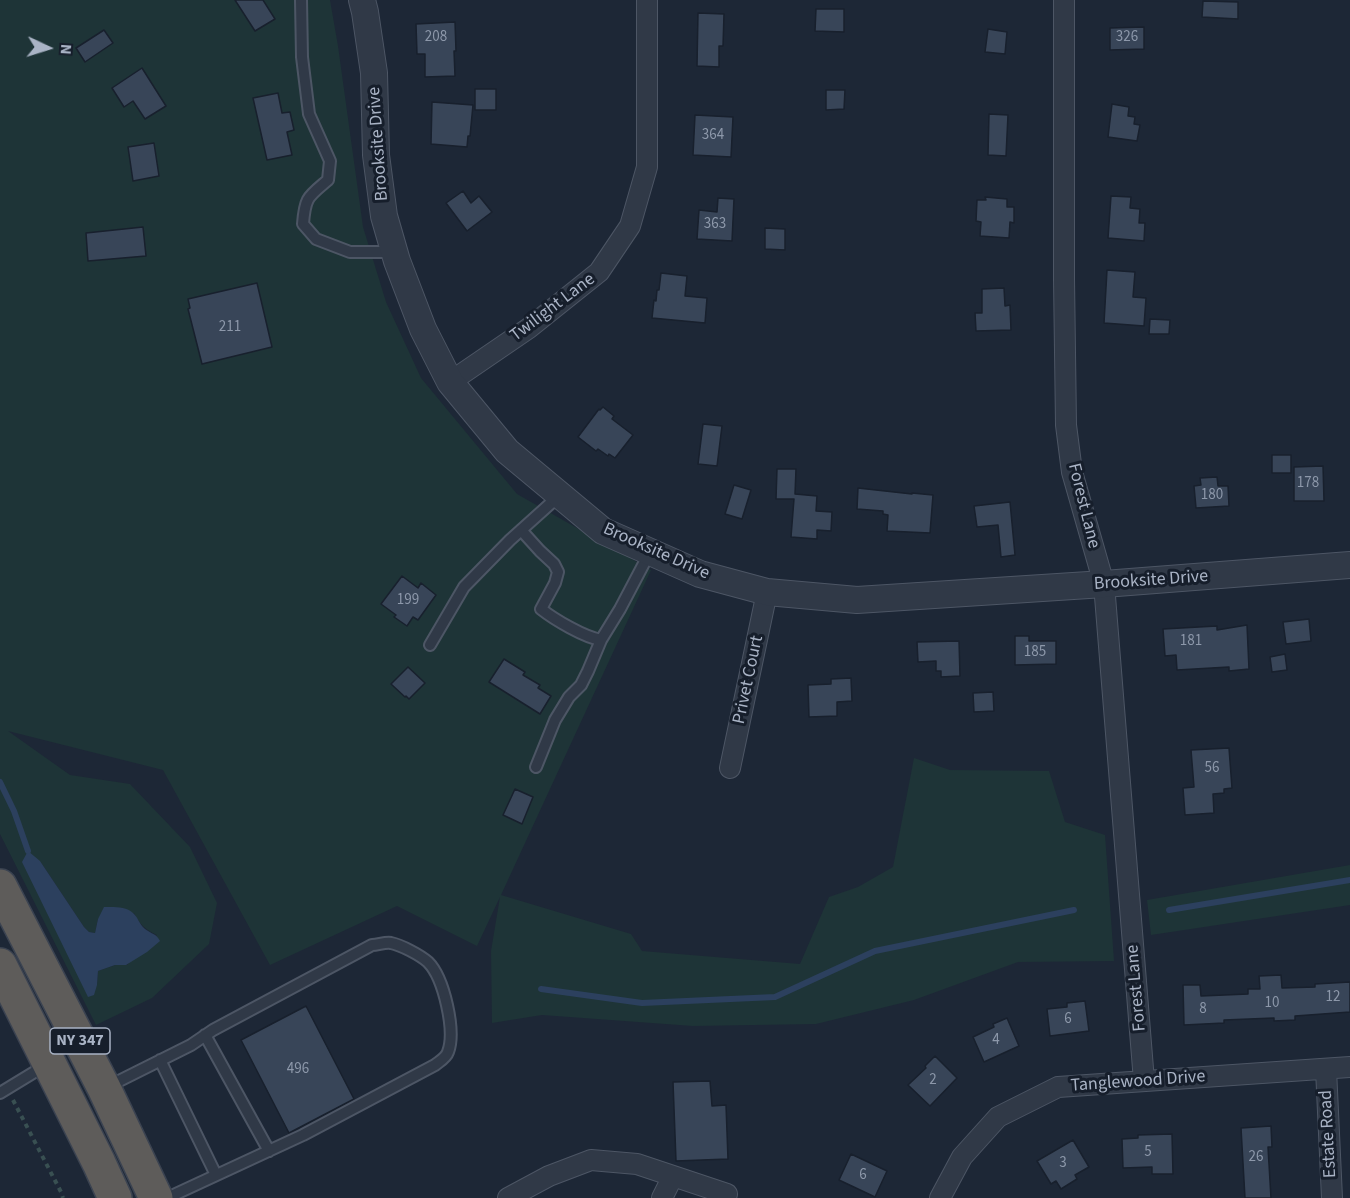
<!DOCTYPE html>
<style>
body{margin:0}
#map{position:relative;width:1350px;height:1198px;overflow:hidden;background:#1d2736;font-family:"Source Sans 3",sans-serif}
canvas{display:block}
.north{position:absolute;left:18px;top:18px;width:60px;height:60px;-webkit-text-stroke:4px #161e2b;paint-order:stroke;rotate:94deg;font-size:16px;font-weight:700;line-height:24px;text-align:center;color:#a9b3c5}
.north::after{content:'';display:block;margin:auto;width:21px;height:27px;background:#a9b3c5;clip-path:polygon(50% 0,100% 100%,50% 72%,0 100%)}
</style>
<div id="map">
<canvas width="1350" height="1198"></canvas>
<div class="north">N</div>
</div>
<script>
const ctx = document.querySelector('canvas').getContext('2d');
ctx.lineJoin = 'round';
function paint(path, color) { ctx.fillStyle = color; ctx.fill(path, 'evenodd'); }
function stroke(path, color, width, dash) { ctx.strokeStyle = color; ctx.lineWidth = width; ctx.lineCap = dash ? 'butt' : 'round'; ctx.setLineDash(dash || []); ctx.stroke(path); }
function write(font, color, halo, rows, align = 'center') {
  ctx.font = font + ' "Source Sans 3",sans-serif'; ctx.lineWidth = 6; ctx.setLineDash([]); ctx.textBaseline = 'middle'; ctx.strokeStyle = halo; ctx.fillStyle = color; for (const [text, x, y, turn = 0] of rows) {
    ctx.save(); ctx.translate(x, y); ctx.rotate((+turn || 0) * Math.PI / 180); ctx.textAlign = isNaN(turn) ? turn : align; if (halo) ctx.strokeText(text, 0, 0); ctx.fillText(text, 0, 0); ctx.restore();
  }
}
paint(new Path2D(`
 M0,0H330L338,46L363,227L386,302L421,378L517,494L651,570L501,895L631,934L642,951L800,964L829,897L858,887L893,867L914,758L950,770L1049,771L1065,822L1105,835L1114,961L1018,962L914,1000L816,1024L693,1026L542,1015L492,1023L491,951L500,897L477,946L397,906L270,965L163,770L8,731L70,775L130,784L190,847L217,903L209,944L152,998L96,1025L0,834ZM40,861L84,927L89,932L95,933L98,919L134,913C139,924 146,930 157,935L127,965H115L98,971L97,985Z
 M1350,865V905L1151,935L1147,900Z`), '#1e3437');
paint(new Path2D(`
 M28,851L40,861L84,927L89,932L95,933L98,919L104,907C113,907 126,906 133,913C138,917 139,924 145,929C151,934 156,933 160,941L147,952L126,965H115L98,971L97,985L94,995L88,997L22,862Z`), '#2c405e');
stroke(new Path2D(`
 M0,782L14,811L28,851
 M1169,910L1350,880
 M541,989L642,1003L775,997L875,951L1074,910`), '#2c405e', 6);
const building = new Path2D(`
 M235,0H263L275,19L255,31Z
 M1203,1L1238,2V19L1202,17Z
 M816,9H844V32L815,31Z
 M698,13L724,14L723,46H719V67L697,66Z
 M455,22L456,51H454L455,76L425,77V54H417L416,24Z
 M1144,27V49L1110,50V28Z
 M988,29L1007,32L1005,54L985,52Z
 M104,30L113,43L85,62L76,48Z
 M142,68L166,106L145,119L133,101L124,107L112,88Z
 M475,89H496V110H475Z
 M826,90H845L844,109L826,110Z
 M278,93L282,113L290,112L294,130L287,132L292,155L267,160L253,98Z
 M432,102L473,105L470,136H468L467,147L431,144Z
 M1112,104L1129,107L1128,116L1135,117L1134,124L1140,125L1137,141L1108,137Z
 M989,114L1008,115L1006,156L988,155Z
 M695,115L733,117L731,157L693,155Z
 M154,143L159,176L133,181L128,147Z
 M463,191L471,203L479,196L492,212L467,231L446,203Z
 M1111,196L1131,197L1130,208L1140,209L1139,223H1145L1144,241L1108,238Z
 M985,197L1007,199V207H1014V223L1010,222L1009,238L980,236L981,222L976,221L977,200H986Z
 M718,198L734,199L732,241L697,239L699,210L717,212Z
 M143,227L146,256L88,261L86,233Z
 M765,228L785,229V250L765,249Z
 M1107,270L1135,272L1133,297L1146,298L1144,326L1104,323Z
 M661,273L687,276L685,296L707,298L705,323L652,318L654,300L656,301L657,290H659Z
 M257,283L272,347L202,364L188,309L190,308L188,299Z
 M1004,288L1005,306L1010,305L1011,330L976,331L975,313H982V289Z
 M1150,319L1170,320L1169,334H1149Z
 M603,407L614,416L612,419L633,435L615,458L609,454L608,456L598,449L596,451L578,437L599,409L600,410Z
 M703,424L722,426L717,466L698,464Z
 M1272,455H1291V473H1272Z
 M1323,466L1324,501H1294V467Z
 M777,469H796L795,494L817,496L816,511L832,512L831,531L817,530V539L791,537L794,499H776Z
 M1217,477L1218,486H1228L1229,506L1196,508L1194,486L1201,485L1200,478Z
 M734,485L751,490L742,519L725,514Z
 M858,488L912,494V493L933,495L930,533L887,531L888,515L883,514V511L857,509Z
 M1010,502L1015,555L1001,557L998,525L977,527L974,506Z
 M402,576L418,588L421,583L436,595L418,620L413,617L407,626L394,617L396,615L381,604Z
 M1309,619L1311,641L1286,644L1283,622Z
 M1247,625L1249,669L1229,671V667L1177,670L1176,655L1165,656L1163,629L1217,626V630Z
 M1015,636H1029V641H1056V664L1015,665Z
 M959,641L960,676L941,677V671H936V661L918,662L917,642Z
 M1285,654L1287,670L1272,672L1270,657Z
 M504,659L525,672L523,675L540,685L538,688L551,696L540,714L489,682Z
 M408,667L425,683L409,699L406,696L405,697L391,684Z
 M851,678L852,701L837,702V716L809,717L808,685L831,684V679Z
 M993,692L994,711L974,712L973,693Z
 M1229,748L1232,788L1224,789V793L1213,794L1214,813L1185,815L1183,788L1194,787L1191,750Z
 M515,789L533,797L522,824L503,815Z
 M1281,975L1282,988L1315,987V984L1350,982V1012L1295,1016V1020L1274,1021V1018L1224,1020V1023L1184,1025L1183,985H1200L1201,996L1248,994V989H1260L1259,976Z
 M1085,1001L1089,1031L1050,1036L1047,1009L1067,1007V1003Z
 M306,1006L354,1099L289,1133L241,1040Z
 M1007,1018L1019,1046L984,1062L973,1037L994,1027L993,1024Z
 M935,1056L957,1078L930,1106L908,1085L926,1068L925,1066Z
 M710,1081L712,1106L726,1105L728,1159L676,1161L673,1082Z
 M1271,1126L1272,1147H1268L1271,1198H1245L1241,1128Z
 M1172,1134L1173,1174H1152V1167L1123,1168L1122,1139L1138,1138V1135Z
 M1073,1140L1089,1167L1075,1175L1077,1179L1061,1189L1056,1181L1051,1184L1037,1161Z
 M851,1154L887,1171L875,1197L839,1180Z`);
paint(building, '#384558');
stroke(building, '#18202d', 1.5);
const service = new Path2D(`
 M301,0L302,57L309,114L330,161L328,180C308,197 305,197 303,224L316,239L350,252H394
 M521,530L540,551L554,564L558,572L555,583L541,609C555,620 584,637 601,640
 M430,645L464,587L510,540L560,495
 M536,767L555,720L569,697L581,685L588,671L601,640L620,609L650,552
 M205,1035L269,1151
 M160,1060L216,1175
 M107,1087L191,1045L213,1030L372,945C378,945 385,942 391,943C401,945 420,955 428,962C444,978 456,1031 448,1052C446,1058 440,1061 435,1065L303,1135L167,1198
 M0,1093L46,1065`);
const minor = new Path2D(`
 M1064,0V279L1066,425L1072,472L1104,584L1144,1081
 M450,382L529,328L599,272L630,226L647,167V0
 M730,768L767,592
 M1326,1069L1332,1198
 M508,1198L549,1176L591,1160L637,1164L727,1194
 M662,1198L673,1176
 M940,1198L962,1157L998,1117L1058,1087L1350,1067`);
const tertiary = new Path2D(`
 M362,0L365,12L374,73L376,155L384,216L397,261L423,329L450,382L507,451L603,531L700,574L767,592L857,600L1104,584L1350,565`);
const trunk = new Path2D(`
 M0,886L104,1088L156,1198
 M0,965L99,1163L115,1198`);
stroke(service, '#4d5665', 14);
stroke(minor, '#4d5665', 22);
stroke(tertiary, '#4d5665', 28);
stroke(trunk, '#3b4351', 36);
stroke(new Path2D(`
 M13,1100L61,1192L63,1198`), '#395052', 4, [4.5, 4.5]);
stroke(service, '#303947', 10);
stroke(minor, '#303947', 20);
stroke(tertiary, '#303947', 26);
stroke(trunk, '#5e5c5a', 33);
write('15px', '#8d98aa', null, [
 ["208",436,38],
 ["326",1127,38],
 ["364",713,136],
 ["363",715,225],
 ["211",230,328],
 ["178",1308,484],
 ["180",1212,496],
 ["199",408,601],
 ["181",1191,642],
 ["185",1035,653],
 ["56",1212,769],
 ["12",1333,998],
 ["10",1272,1004],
 ["8",1203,1010],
 ["6",1068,1020],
 ["4",996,1041],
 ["496",298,1070],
 ["2",933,1081],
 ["5",1148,1153],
 ["26",1256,1158],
 ["3",1063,1164],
 ["6",863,1176]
]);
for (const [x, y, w] of [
 [80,1041,60]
]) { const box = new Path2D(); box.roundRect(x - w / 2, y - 13, w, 26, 4.5); ctx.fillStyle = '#161e2b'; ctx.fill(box); stroke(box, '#a9b3c5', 1.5); }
write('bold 16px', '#a9b3c5', null, [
 ["NY 347",80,1041]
]);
write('18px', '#a9b3c5', '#161e2b', [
 ["Brooksite Drive",379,144,-94],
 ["Twilight Lane",553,308,-37],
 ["Forest Lane",1083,506,76],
 ["Brooksite Drive",656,552,24],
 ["Brooksite Drive",1151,581,-4],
 ["Privet Court",749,680,-78],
 ["Forest Lane",1137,988,-95],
 ["Tanglewood Drive",1138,1082,-4],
 ["Estate Road",1329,1134,-93]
]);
</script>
